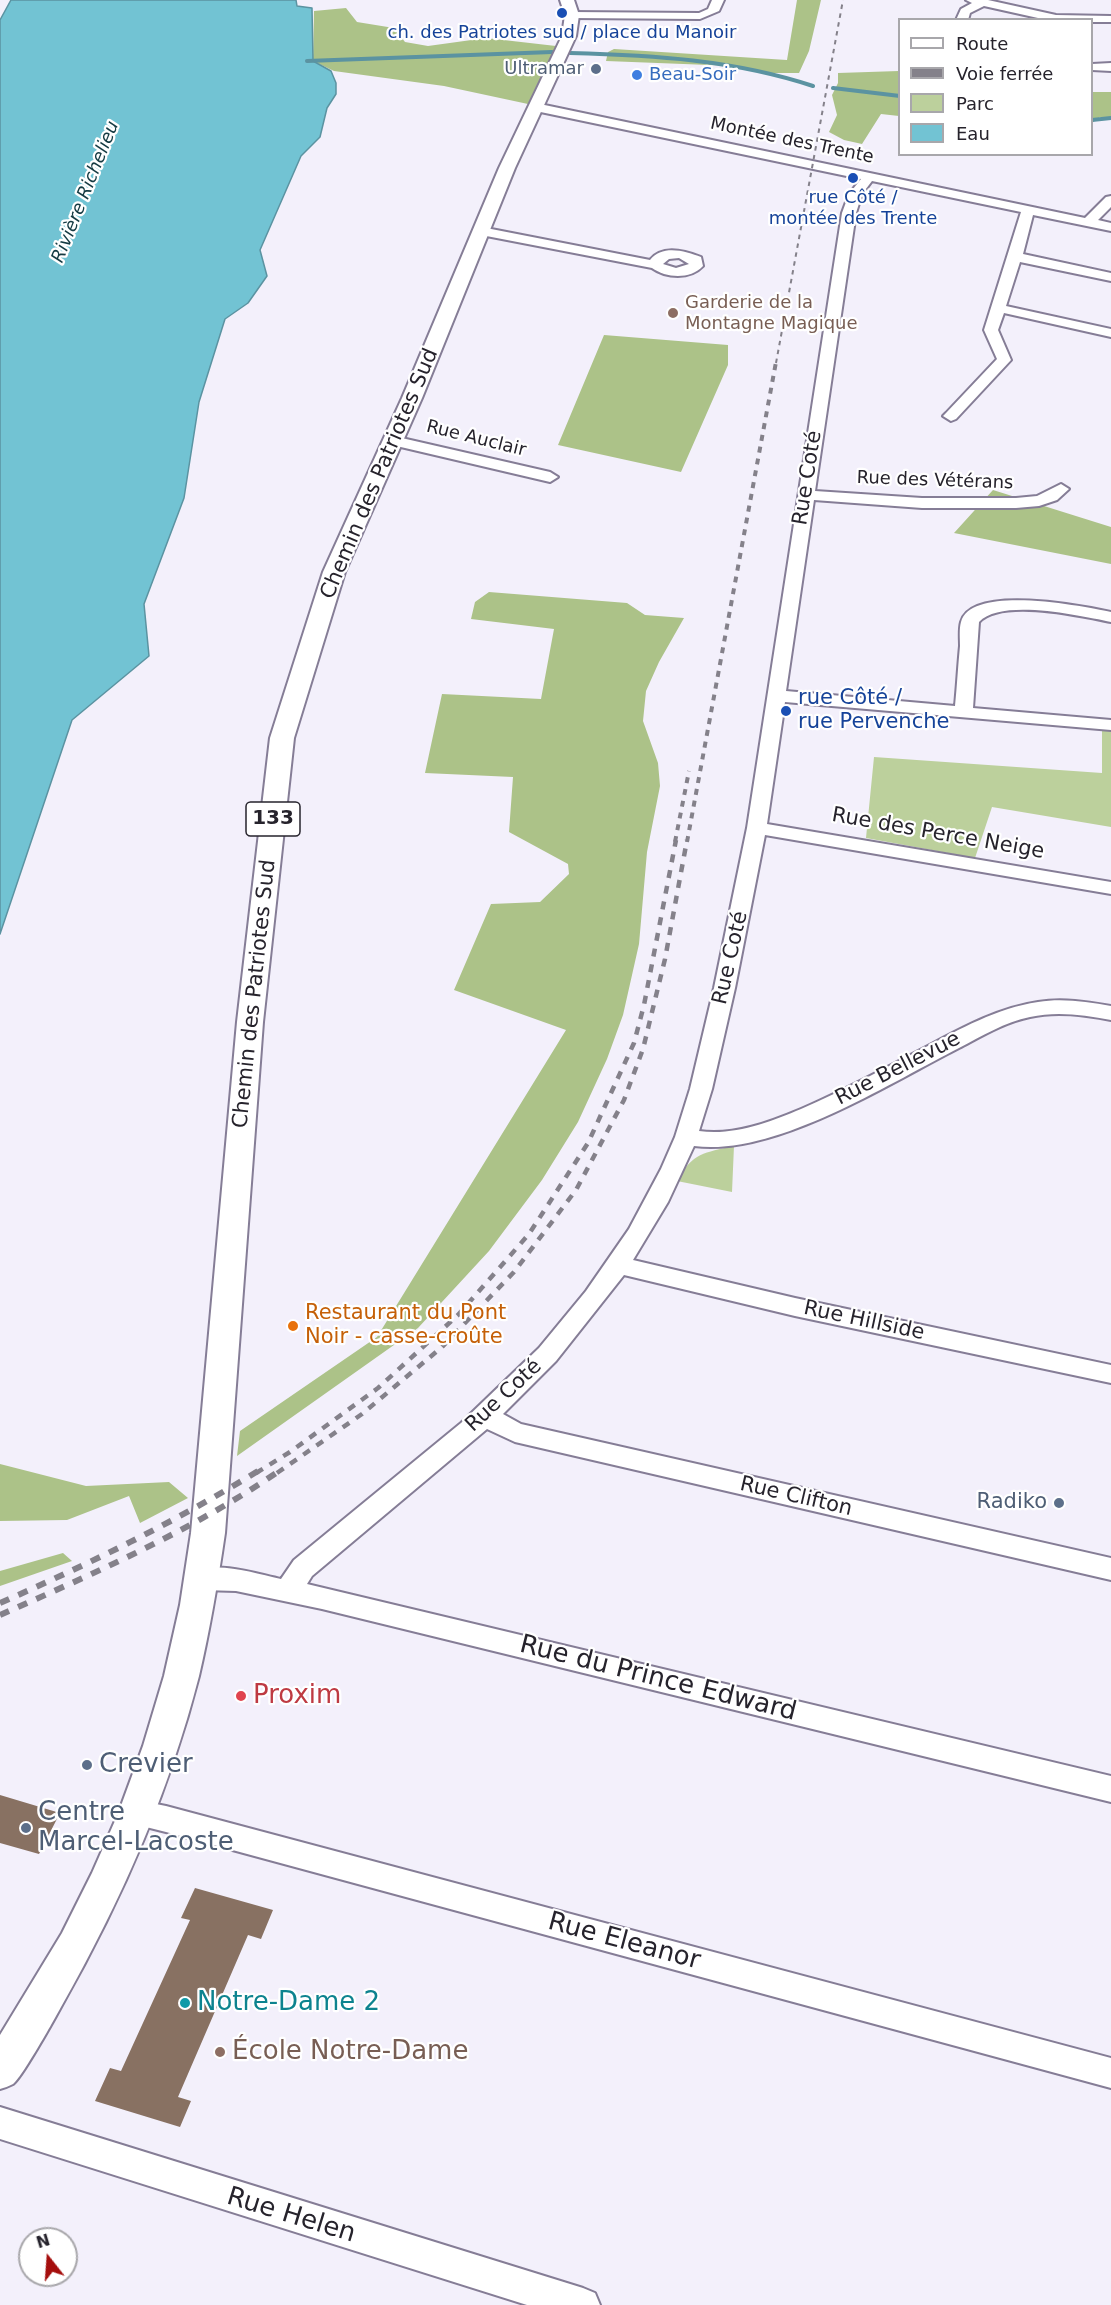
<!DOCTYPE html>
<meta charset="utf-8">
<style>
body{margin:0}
#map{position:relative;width:1111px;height:2305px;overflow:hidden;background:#f3f0fb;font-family:"DejaVu Sans",sans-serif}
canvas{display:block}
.legend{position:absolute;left:898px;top:18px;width:195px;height:138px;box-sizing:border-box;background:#fff;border:2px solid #a8a7ab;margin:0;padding:8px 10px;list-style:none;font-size:18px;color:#26232c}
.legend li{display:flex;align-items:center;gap:12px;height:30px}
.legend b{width:30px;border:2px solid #a8a7ab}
.north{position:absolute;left:18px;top:2227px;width:60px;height:60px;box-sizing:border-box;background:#fff;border:2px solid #a8a7ab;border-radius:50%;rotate:343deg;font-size:16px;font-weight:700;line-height:24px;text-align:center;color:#26232c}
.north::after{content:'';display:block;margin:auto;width:21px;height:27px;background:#a50e0d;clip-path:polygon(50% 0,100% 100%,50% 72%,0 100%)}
</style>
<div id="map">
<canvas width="1111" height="2305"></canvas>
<ul class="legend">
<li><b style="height:8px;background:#fff"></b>Route</li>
<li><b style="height:8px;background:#84818a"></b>Voie ferrée</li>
<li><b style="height:16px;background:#bcd09c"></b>Parc</li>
<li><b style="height:16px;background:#72c3d3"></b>Eau</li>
</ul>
<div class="north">N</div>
</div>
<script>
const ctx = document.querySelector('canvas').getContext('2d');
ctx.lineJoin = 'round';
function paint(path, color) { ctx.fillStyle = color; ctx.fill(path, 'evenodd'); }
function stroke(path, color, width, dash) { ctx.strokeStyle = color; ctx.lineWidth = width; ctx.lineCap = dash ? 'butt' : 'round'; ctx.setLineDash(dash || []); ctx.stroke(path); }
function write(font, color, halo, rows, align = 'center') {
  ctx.font = font + ' "DejaVu Sans",sans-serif'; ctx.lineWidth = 4.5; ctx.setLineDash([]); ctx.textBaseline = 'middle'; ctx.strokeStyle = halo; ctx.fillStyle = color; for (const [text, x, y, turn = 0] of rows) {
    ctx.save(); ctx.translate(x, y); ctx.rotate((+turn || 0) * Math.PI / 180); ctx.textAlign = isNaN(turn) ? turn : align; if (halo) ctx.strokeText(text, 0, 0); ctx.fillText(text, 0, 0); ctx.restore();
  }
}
paint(new Path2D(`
 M1102,730L1111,731V827L992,807L975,858L866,838L874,757L1102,773Z
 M734,1146L732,1192L677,1181C693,1152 704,1153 734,1146Z`), '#bcd09c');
paint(new Path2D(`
 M797,0H821L809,51L799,73H769L735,66L606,61L608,52L614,49L787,60Z
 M346,8L357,22L394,28L405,42L428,46L486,38L556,46L528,104L444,86L334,71L313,61L314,11Z
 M899,71V116L881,114L862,144L844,140L829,132L837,115L832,95L838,83V73Z
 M1092,92H1111V119L1100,117L1092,123Z
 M604,335L728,345V365L681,472L558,445Z
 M993,490L1111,527V564L954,533Z
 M489,592L627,603L645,615L684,618L659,662L646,691L643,721L658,763L660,786L647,852L639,944L623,1015L607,1059L578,1122L542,1180L489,1251L418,1328L237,1456L240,1431L377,1337L566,1030L454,990L491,904L540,902L569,874L568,864L509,832L513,777L425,773L442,694L541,699L554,629L471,619L475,602Z
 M0,1464L86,1486L169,1482L188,1498L140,1523L129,1496L67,1520L0,1521Z
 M63,1553L72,1561L0,1586V1571Z`), '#acc288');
const water = new Path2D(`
 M11,0H296L297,6L312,8L313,61L331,71L336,83V94L327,108L320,137L301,156L260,250L267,276L248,303L225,319L199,402L184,498L144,604L149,656L72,720L0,934V20Z`);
paint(water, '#72c3d3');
stroke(water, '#5b93a1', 1.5);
stroke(new Path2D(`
 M570,53C653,55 734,60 813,86
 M307,61L552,52
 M833,88L900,96
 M1092,120L1111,118`), '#5b93a1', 4);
paint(new Path2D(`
 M0,1795L60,1813L39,1854L0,1843Z
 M195,1888L273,1910L261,1939L248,1935L178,2097L191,2101L180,2127L95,2101L110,2068L121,2071L190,1920L181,1918Z`), '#887162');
const minor = new Path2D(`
 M712,0H724L719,11L700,19L572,18L566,15L572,12L699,13L708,9Z
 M966,0H988L1056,15L1111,16V22H1092V20H1047L984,6L970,13L968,20H956L961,9L972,3Z
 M1111,63V71L1092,70V64Z
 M535,103L1085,218L1106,197L1111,196V207L1098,220L1111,223V231L1033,215L1023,254L1111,273V281L1020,262L1006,306L1111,329V337L1004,313L998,330L1011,360L956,419L951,421L943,416L946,413L997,359L984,330L1021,212L872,181L862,194L856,213L815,491L922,498H1016L1037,496L1061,484L1069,489L1057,500L1039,506L1016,508H922L814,500L786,691L955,706C957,686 958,666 960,646C960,638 959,629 961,622C971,584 1083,606 1111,612V622C1080,616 1002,598 979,622L973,708L1111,720V730L785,702L767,824L1111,882V894L765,835L735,988L712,1089L699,1131C734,1136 770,1122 801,1109C843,1091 883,1069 924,1048C960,1029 997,1008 1038,1002C1063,998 1087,1002 1111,1006V1020C1084,1015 1057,1011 1030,1017C1005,1022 982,1036 959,1048C888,1084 774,1157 694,1146L668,1202L633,1260L795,1298L1111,1365V1383L795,1316L624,1275L556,1361L503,1414L521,1424L1111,1558V1580L515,1442L487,1429L312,1576L307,1584L1111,1776V1802L322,1609L236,1591L203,1590L194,1587L190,1579L194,1571C221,1562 253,1573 281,1579L294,1560L461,1423L539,1348L586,1291L629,1229L661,1169L675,1137L690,1089L714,988L747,828L842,213L849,194L861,179L531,110L529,107Z
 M481,227L650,260C662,244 686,251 701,257L703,266C690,280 666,278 652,268L476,234L474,231ZM679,258L689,264L676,268L663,264L669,259Z
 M393,436L550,472L558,477L550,482L388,444L385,441L388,438Z
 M136,1800L166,1806L1111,2058V2088L166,1832L126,1822L122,1813L126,1804Z
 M0,2107L583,2288L595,2293L600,2305H527L0,2139Z`);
const major = new Path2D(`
 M560,0H574L579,15L576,36L515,168L422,398L345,572L294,738L263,1022L225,1533C218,1581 210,1629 199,1676C169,1793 120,1903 61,2007C54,2020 21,2079 13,2084C9,2086 4,2088 0,2089V2035L62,1933L92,1873L118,1814L143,1746L164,1676L180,1605L191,1533L237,1022L270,738L323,572L402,398L499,168L562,36L565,15Z`);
stroke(minor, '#857d96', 4);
stroke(major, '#857d96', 4);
paint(minor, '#fff');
paint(major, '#fff');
stroke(new Path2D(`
 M776,363L843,0`), '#84818a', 2, [4.5, 4.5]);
stroke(new Path2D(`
 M675,842L689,771
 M687,842L776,362`), '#84818a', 4, [6, 6]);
stroke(new Path2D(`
 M256,1473L290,1452L378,1388L458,1315L529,1234L588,1143L634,1043L644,1005L676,840
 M277,1473L362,1414L442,1347L514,1272L576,1190L624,1100L643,1049L665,959L687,840`), '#84818a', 4.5, [8, 8]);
stroke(new Path2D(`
 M0,1603C89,1564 175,1522 258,1471
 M0,1615C93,1574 195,1529 279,1471`), '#84818a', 6, [10, 10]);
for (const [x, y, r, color] of [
 [562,13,6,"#1a4fb4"],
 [596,69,6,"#5c6f8a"],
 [637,75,6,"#3f7fe0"],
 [853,178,6,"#1a4fb4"],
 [673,313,6,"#8d6e63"],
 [786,711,6,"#1a4fb4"],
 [293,1326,6,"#e8710a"],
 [1059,1503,6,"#5c6f8a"],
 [241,1696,6,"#e0444e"],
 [87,1765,6,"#5c6f8a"],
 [26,1828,6,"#5c6f8a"],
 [185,2003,6,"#0f9aa8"],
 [220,2052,6,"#8d6e63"]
]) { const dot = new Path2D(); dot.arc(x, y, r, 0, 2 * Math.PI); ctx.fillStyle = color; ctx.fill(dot); stroke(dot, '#fff', 2); }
write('18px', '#164399', '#fff', [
 ["ch. des Patriotes sud / place du Manoir",562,33],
 ["rue Côté /",853,198],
 ["montée des Trente",853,219]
]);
write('18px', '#4e5e75', '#fff', [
 ["Ultramar",584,69]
], 'right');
write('18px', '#366cbe', '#fff', [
 ["Beau-Soir",649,75]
], 'left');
write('18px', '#26232c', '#fff', [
 ["Montée des Trente",792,141,12],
 ["Rue Auclair",476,439,14],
 ["Rue des Vétérans",935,481,2]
]);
write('italic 18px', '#153b43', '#fff', [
 ["Rivière Richelieu",86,192,-68]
]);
write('18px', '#785e54', '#fff', [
 ["Garderie de la",685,303],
 ["Montagne Magique",685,324]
], 'left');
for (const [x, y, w] of [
 [273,819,54]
]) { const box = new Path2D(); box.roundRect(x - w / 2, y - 17, w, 34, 4.5); ctx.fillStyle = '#fff'; ctx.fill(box); stroke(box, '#26232c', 1.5); }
write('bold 20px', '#26232c', null, [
 ["133",273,819]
]);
write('21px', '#26232c', '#fff', [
 ["Chemin des Patriotes Sud",380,474,-67],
 ["Rue Coté",808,478,-81],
 ["Rue des Perce Neige",938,834,10],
 ["Rue Coté",731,958,-77],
 ["Chemin des Patriotes Sud",255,994,-84],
 ["Rue Bellevue",898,1069,-27],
 ["Rue Hillside",864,1321,12],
 ["Rue Coté",504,1396,-43],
 ["Rue Clifton",796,1497,13]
]);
write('21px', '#164399', '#fff', [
 ["rue Côté /",798,699],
 ["rue Pervenche",798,723]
], 'left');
write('21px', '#c56008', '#fff', [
 ["Restaurant du Pont",305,1314],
 ["Noir - casse-croûte",305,1338]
], 'left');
write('21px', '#4e5e75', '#fff', [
 ["Radiko",1047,1503]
], 'right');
write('26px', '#26232c', '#fff', [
 ["Rue du Prince Edward",658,1679,14],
 ["Rue Eleanor",624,1942,15],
 ["Rue Helen",291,2216,17]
]);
write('26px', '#be3a42', '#fff', [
 ["Proxim",253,1696]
], 'left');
write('26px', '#4e5e75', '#fff', [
 ["Crevier",99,1765],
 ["Centre",38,1813],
 ["Marcel-Lacoste",38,1843]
], 'left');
write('26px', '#0d838f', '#fff', [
 ["Notre-Dame 2",197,2003]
], 'left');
write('26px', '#785e54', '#fff', [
 ["École Notre-Dame",232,2052]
], 'left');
</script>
